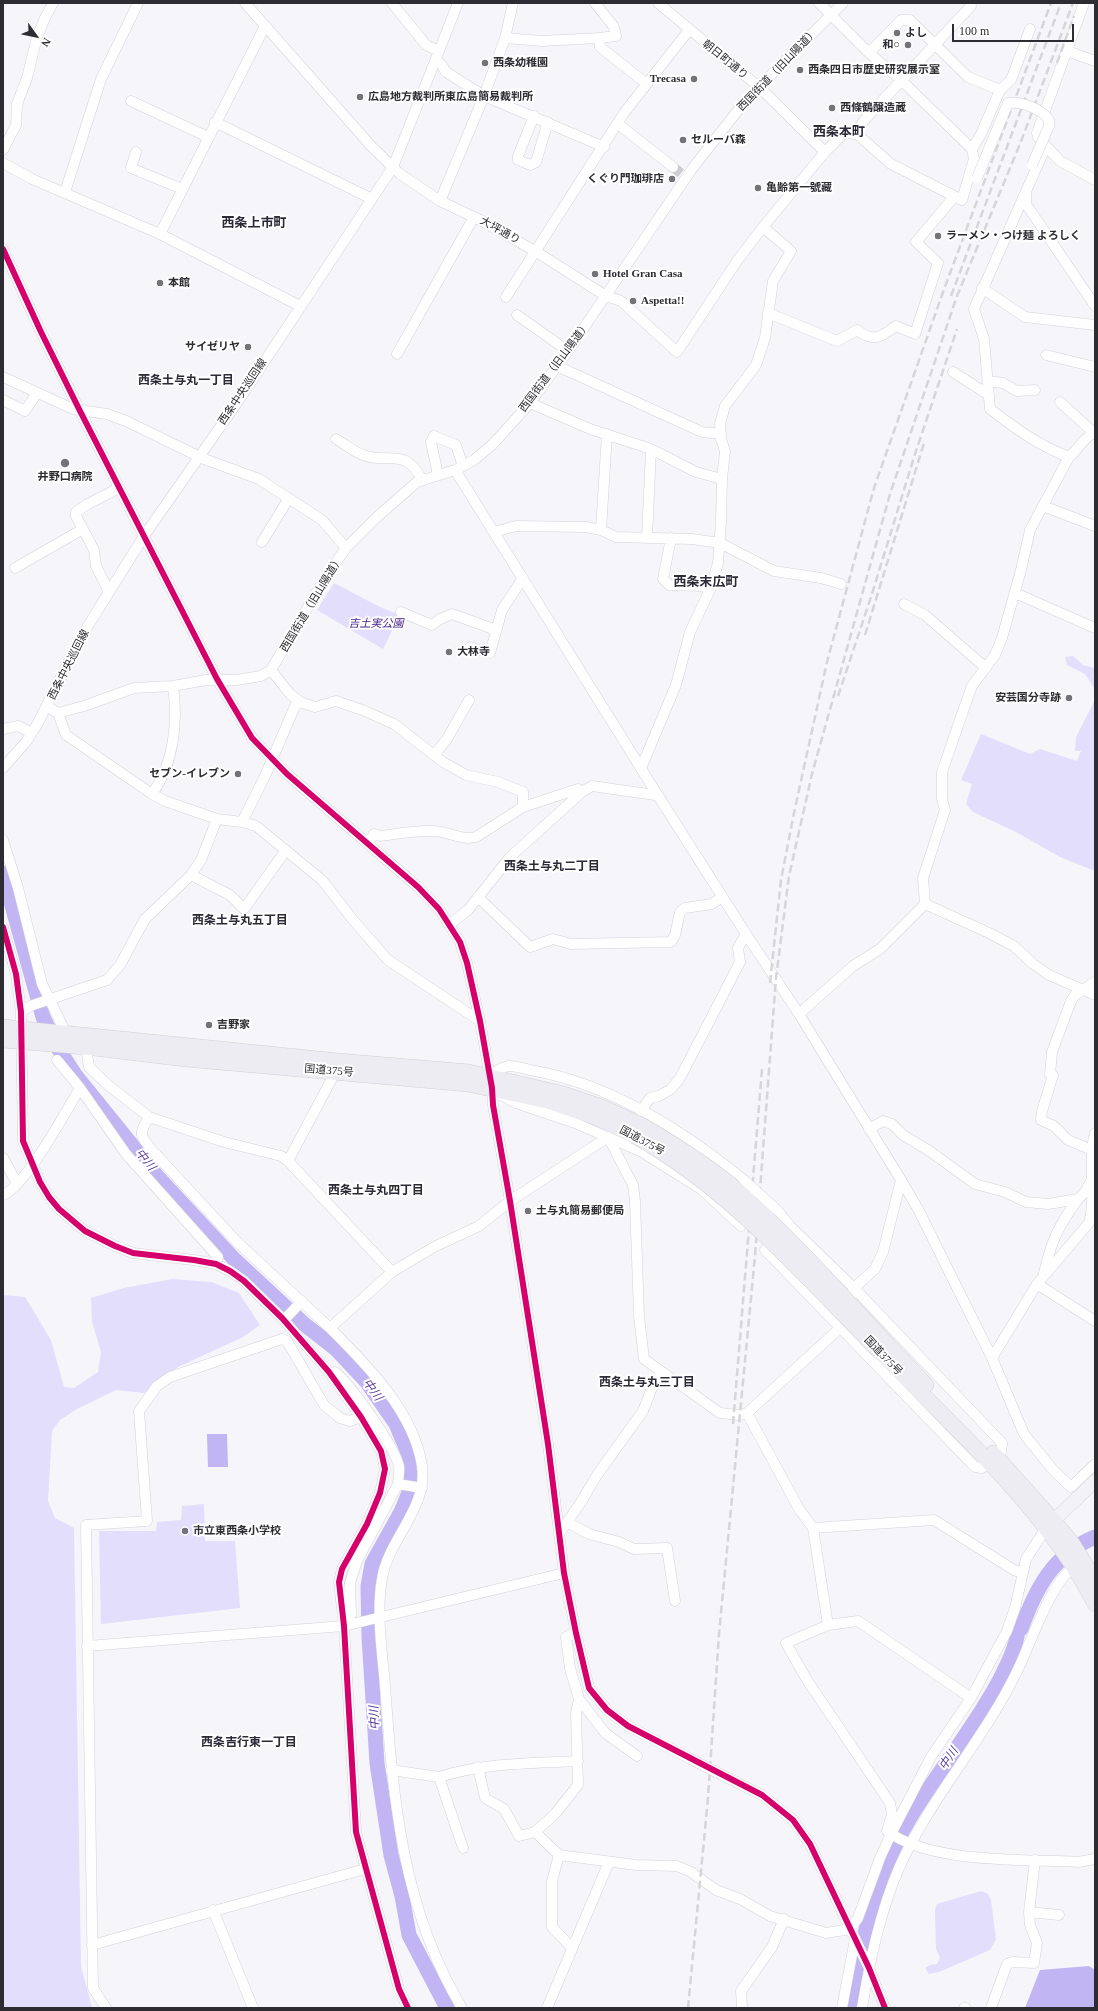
<!DOCTYPE html>
<meta charset="utf-8">
<style>
body{margin:0}
#map{position:relative;width:1098px;height:2011px;overflow:hidden;background:#f5f5fa;font-family:"Times New Roman",serif}
canvas{display:block}
.frame{position:absolute;inset:0;border:4px solid #2d2c33;pointer-events:none}
.north{position:absolute;left:16px;top:16px;width:40px;height:40px;-webkit-text-stroke:3px #fff;paint-order:stroke;rotate:123deg;font-size:11px;font-weight:700;line-height:16px;text-align:center;color:#2d2c33}
.north::after{content:'';display:block;margin:auto;width:14px;height:18px;background:#2d2c33;clip-path:polygon(50% 0,100% 100%,50% 72%,0 100%)}
.scale{position:absolute;left:952px;top:24px;width:122px;height:18px;box-sizing:border-box;border:2px solid #2d2c33;border-top:0;padding-left:5px;font-size:12px;line-height:14px;white-space:nowrap;color:#2d2c33;-webkit-text-stroke:3px #fff;paint-order:stroke}
</style>
<div id="map">
<canvas width="1098" height="2011"></canvas>
<div class="frame"></div>
<div class="north">N</div>
<div class="scale">100 m</div>
</div>
<script>
const ctx = document.querySelector('canvas').getContext('2d');
ctx.lineJoin = 'round';
function paint(path, color) { ctx.fillStyle = color; ctx.fill(path, 'evenodd'); }
function stroke(path, color, width, dash) { ctx.strokeStyle = color; ctx.lineWidth = width; ctx.lineCap = dash ? 'butt' : 'round'; ctx.setLineDash(dash || []); ctx.stroke(path); }
function write(font, color, halo, rows, align = 'center') {
  ctx.font = font + ' "Times New Roman","Noto Sans JP",serif'; ctx.lineWidth = 4; ctx.setLineDash([]); ctx.textBaseline = 'middle'; ctx.strokeStyle = halo; ctx.fillStyle = color; for (const [text, x, y, turn = 0] of rows) {
    ctx.save(); ctx.translate(x, y); ctx.rotate((+turn || 0) * Math.PI / 180); ctx.textAlign = isNaN(turn) ? turn : align; if (halo) ctx.strokeText(text, 0, 0); ctx.fillText(text, 0, 0); ctx.restore();
  }
}
paint(new Path2D(`
 M334,583L380,607L400,615L383,649L317,610Z
 M1073,656L1083,665L1095,668V689L1085,674L1067,665L1065,657Z
 M1095,700V871L1060,857L1016,832L973,812L966,804L972,784L961,780L981,734L1030,754L1040,749L1077,761L1081,751H1075L1076,737Z
 M172,1279L211,1282L239,1293L260,1325L243,1337L178,1367L144,1393L116,1390L77,1409L60,1420L52,1431L48,1501L55,1518L74,1528L81,1966L92,2008H3V1295L25,1297L51,1340L64,1387L74,1388L98,1372L101,1352L92,1322L91,1298L124,1288Z
 M204,1504L205,1541H235L240,1608L101,1624L99,1531H156L157,1522L181,1520L182,1506Z
 M981,1891L988,1894L991,1900L996,1939L990,1950L939,1972L929,1974L925,1968L930,1965L937,1964L940,1958L936,1949L935,1909L937,1904Z`), '#e3defc');
paint(new Path2D(`
 M207,1434H227L228,1467H208Z
 M1089,1966L1095,1970V2008H1025L1040,1970Z`), '#c2b5f3');
stroke(new Path2D(`
 M3,873L43,1017L56,1045L76,1076L157,1176L234,1259L304,1324L336,1349L366,1381L396,1424L409,1455L410,1490L401,1512L372,1564L368,1586L369,1637L377,1763L391,1855L402,1896L409,1935L447,2008
 M851,2008C861,1939 878,1867 916,1808C943,1765 975,1726 999,1681C1007,1665 1016,1648 1018,1630L1021,1629C1036,1588 1053,1555 1095,1537`), '#c2b5f3', 15);
stroke(new Path2D(`
 M673,167L686,177`), '#cdcdd2', 10, [10, 5]);
const minor = new Path2D(`
 M245,3L372,147L400,174L440,201L480,220L535,251L606,296L621,301L677,352L737,261L763,227L825,152L845,132L858,135L891,164L962,200L974,159L972,149L901,80L869,53L819,3
 M392,3L426,45L439,51
 M595,3L614,27L616,36L599,38
 M658,3L759,87L825,152
 M505,38L542,41L599,38L600,47L647,84
 M1067,51L1095,61
 M869,53L901,20H910L968,77L1000,90L981,134L972,149
 M435,61L441,64L446,72L484,96L604,147
 M1000,90L1011,80L1030,29
 M131,101L208,137
 M534,116L518,156V160L530,165L536,162L548,122
 M215,122L372,199
 M618,124L673,167
 M858,135L860,126L867,117L971,6
 M1046,146L1060,161L1095,180
 M3,150L16,125L17,104L27,78L37,37L45,18L53,3
 M136,152L131,168L182,189
 M3,163L32,179L160,234L300,306
 M65,192L101,79L138,3
 M1026,193V204L1095,306
 M440,201L484,96L505,38L513,3
 M160,234L265,26
 M3,249L41,332L80,411L217,679L252,738L287,774L418,887L439,909L460,942L467,963L480,1021L492,1088L493,1105L510,1201L548,1444L564,1573L576,1633L589,1688L607,1710L628,1726L689,1758
 M982,288L1025,317L1095,325
 M506,297L624,113L689,30
 M768,313L837,341L857,330C874,343 881,337 896,326L915,334L938,263L916,242L954,197
 M517,315L568,351
 M397,354L474,217
 M1046,355L1095,367
 M557,366L702,432L721,434
 M953,372L989,395
 M3,377L73,409L107,414L126,421L204,459L259,479L322,520L346,548
 M989,381L1003,383L1017,391L1035,390
 M3,400L25,411L37,393
 M1060,402L1095,434
 M530,403L590,429L651,449L696,472L722,479
 M336,439C345,444 354,452 363,455C389,465 405,446 422,480
 M1069,457C1039,446 1015,428 990,409L984,339L974,309L1046,146L1038,137L1037,133L1084,3
 M455,470L657,794L746,934L799,1014L901,1180L918,1209L992,1358L1024,1434L1053,1470L1071,1487L1095,1464
 M438,475L431,442L434,436L456,445L463,466
 M1043,506L1095,526
 M601,530L607,434
 M494,532L516,526L586,527L601,530L616,537L692,539L720,543L774,571L821,578L841,584
 M647,538L651,449
 M671,538L663,579L669,585L702,586L710,590
 M262,542L289,498
 M15,568L83,529
 M109,592L96,566L94,550L76,516V512L88,504L119,488
 M1015,593L1095,628
 M904,604L925,615L986,668
 M401,612L432,625L440,619L452,614L496,630
 M470,647L490,653L502,610L523,578
 M271,670L290,694L300,702L315,707L336,701L365,711L394,724L443,762L466,775L498,782L523,792V807
 M48,707L58,713L84,706L134,688L173,686L206,680H237L261,676L271,670L326,576L346,548L377,517L417,482L455,470L474,460L493,444L530,403L568,351L692,169L735,114L759,87L843,3
 M58,713L66,735L152,794L165,801L217,819
 M3,729L18,726L32,733
 M434,755L447,739L469,700
 M3,768L26,742L38,723L81,637L144,536L241,397L393,167L458,3
 M641,768L676,685L690,632L710,590L718,563L721,522L722,479L725,451L721,439L720,424L725,406L756,365L765,338L773,281L791,251L763,227
 M152,794C174,764 178,722 173,686
 M242,822L265,776L295,706L300,702
 M3,840L18,888L42,984L62,1025L63,1033
 M368,842L374,834L380,836C397,834 416,830 433,831C449,831 460,841 476,837L523,807L578,789L582,792
 M191,875L230,895L244,909L286,850
 M478,897L530,947L553,939L571,944L671,942L675,935L680,912L685,908L712,904L722,897
 M925,904L989,933L1014,946L1033,964L1049,975L1095,995
 M450,924L468,910L510,857L582,792L592,786L655,795L657,794
 M3,927L16,974L21,1012L23,1141L40,1182L49,1197L59,1209L85,1231L115,1246L133,1253L194,1260L216,1264L230,1271L244,1281L282,1318L329,1372L361,1417L381,1451L385,1469L380,1493L367,1524L342,1569L339,1582L344,1626L356,1832L399,1989L408,2008
 M21,1012L30,1006L107,980L120,965L145,919L191,875L201,860L217,819L242,822L256,826L322,880L353,920L388,960L480,1021
 M799,1014L853,966L880,949L925,904L923,878L945,810L942,799V772L962,714L972,686L995,655L1002,638L1021,570L1030,530L1069,457C1078,450 1084,437 1095,432
 M86,1047L89,1067L108,1085L149,1117L224,1142L281,1156L288,1161
 M57,1060L80,1088L126,1154L218,1257L216,1264
 M336,1071L288,1161L392,1272L434,1247L479,1226L510,1201L608,1137
 M489,1076C494,1073 502,1067 508,1066C516,1065 527,1070 535,1071C613,1085 685,1132 745,1181
 M501,1095L516,1103L575,1123L642,1152L701,1189L741,1226
 M641,1111L650,1098L659,1096L671,1089L680,1078L740,962L738,948L746,934
 M149,1117C139,1134 139,1134 151,1149L237,1242L330,1328L392,1272
 M869,1129L883,1121L892,1124L903,1135L931,1152L975,1184L1005,1192L1026,1202L1048,1204L1078,1199L1085,1192L1092,1179
 M608,1137L633,1185L635,1201L639,1316L644,1359L720,1413L740,1415L747,1413L840,1328L854,1288L875,1269L883,1252L901,1180
 M1092,1150L1068,1140L1054,1126L1041,1120L1042,1111L1053,1075L1050,1074L1052,1052L1071,1001L1075,995L1095,982
 M3,1158L14,1178L19,1182
 M3,1195C26,1186 66,1111 80,1088
 M777,1210L790,1226L854,1288L1002,1443L1001,1452L997,1457
 M790,1226L765,1250L975,1467L982,1468L989,1463
 M1044,1273C1052,1239 1058,1227 1078,1199
 M1037,1284L1095,1321
 M284,1320L302,1301
 M330,1328C367,1365 414,1412 422,1466C428,1509 388,1539 382,1579C376,1613 382,1651 385,1685C393,1798 402,1909 462,2008
 M992,1358L1037,1284L1089,1223C1097,1194 1087,1162 1095,1133
 M335,1372C352,1386 393,1444 399,1466C400,1471 398,1479 398,1484L422,1488
 M747,1413L799,1509L813,1528L828,1625L786,1643L807,1680L890,1803L892,1814L887,1831C931,1864 1024,1859 1078,1862L1095,1859
 M567,1522L589,1534L619,1542L634,1549L667,1548L675,1601
 M813,1528L934,1520L1014,1570L1022,1573
 M559,1534L581,1502L597,1475L643,1411L652,1388L662,1372
 M828,1625L858,1621L971,1698
 M344,1626L351,1614L350,1583L357,1561L398,1484
 M576,1633L566,1637L570,1668L579,1699L576,1713L578,1785L555,1814L535,1832L559,1855L636,1865L677,1866L691,1872L716,1890L740,1899L770,1916L826,1933L850,1929L858,1918L880,1858L891,1834L931,1757L971,1698L1007,1631L1015,1608L1026,1559L1046,1528
 M87,1646L344,1626L564,1573
 M579,1699L605,1733L637,1756
 M478,1767L485,1798L504,1809L519,1836L535,1832
 M391,1770L439,1777L463,1848
 M714,1771L762,1795L793,1820L810,1844L869,1968L885,2008
 M439,1777C484,1763 531,1763 578,1761
 M559,1855L552,1881V1927L572,1948
 M213,1910L253,2008
 M1029,1912L1059,1915
 M92,1945L365,1869
 M106,2008L93,1988L86,1525L147,1521L139,1411L157,1386L170,1377L282,1339L287,1341L324,1405L340,1418L350,1421L361,1417
 M547,2008L609,1862
 M742,2008L741,1991L772,1947L784,1919
 M842,2008L855,1939
 M862,2008C870,1960 880,1912 899,1868C931,1796 986,1738 1019,1667C1029,1646 1054,1576 1074,1568
 M964,2008H966
 M991,2008L1007,1964L1013,1962L1034,1963L1037,1943L1030,1925L1029,1912L1035,1860`);
const major = new Path2D(`
 M1047,1527L1095,1481`);
const highway = new Path2D(`
 M3,1027L338,1061L469,1072L564,1094L602,1107L641,1125
 M3,1040L86,1047L186,1059L468,1084L548,1101L597,1118L635,1136
 M888,1345L926,1385
 M881,1353C954,1427 1048,1511 1095,1604
 M993,1453L1054,1521L1072,1543L1095,1580`);
stroke(minor, '#d3d2d8', 11);
stroke(major, '#d1d1d5', 14);
stroke(highway, '#d1d1d5', 16);
stroke(minor, '#fefefe', 10);
stroke(major, '#f3f3f7', 13);
stroke(highway, '#ececf2', 15);
stroke(new Path2D(`
 M1057,63L1074,16
 M951,296L1061,3
 M865,635L924,443
 M838,696L871,597L915,454L957,329
 M770,983L781,880L794,813L827,662L874,488L943,292L1051,3
 M733,1424L762,1069
 M688,2008L708,1798L719,1634L755,1256L776,978L789,876L812,774L890,494L957,296L1020,144L1073,3`), '#d6d6d8', 2.5, [8, 4]);
const minorBridge = new Path2D(`
 M977,178L1008,103C1021,101 1042,109 1049,120V126L1032,165
 M745,1181L777,1210
 M689,1758L714,1771`);
const highwayBridge = new Path2D(`
 M641,1125C674,1144 708,1165 737,1190C791,1238 839,1292 888,1345
 M635,1136C731,1190 805,1276 881,1353`);
stroke(minorBridge, '#d3d2d8', 11, []);
stroke(highwayBridge, '#d1d1d5', 16, []);
stroke(minorBridge, '#fefefe', 10);
stroke(highwayBridge, '#ececf2', 15);
stroke(new Path2D(`
 M3,249L41,332L80,411L217,679L252,738L287,774L418,887L439,909L460,942L467,963L480,1021L492,1088L493,1105L510,1201L548,1444L564,1573L576,1633L589,1688L607,1710L628,1726L762,1795L793,1820L810,1844L869,1968L885,2008
 M3,927L16,974L21,1012L23,1141L40,1182L49,1197L59,1209L85,1231L115,1246L133,1253L194,1260L216,1264L230,1271L244,1281L282,1318L329,1372L361,1417L381,1451L385,1469L380,1493L367,1524L342,1569L339,1582L344,1626L356,1832L399,1989L408,2008`), '#d6006c', 6);
for (const [x, y, r, color] of [
 [897,33,4,"#737279"],
 [908,45,4,"#737279"],
 [485,63,4,"#737279"],
 [800,70,4,"#737279"],
 [694,79,4,"#737279"],
 [360,97,4,"#737279"],
 [832,108,4,"#737279"],
 [683,140,4,"#737279"],
 [672,179,4,"#737279"],
 [758,188,4,"#737279"],
 [938,236,4,"#737279"],
 [595,274,4,"#737279"],
 [160,283,4,"#737279"],
 [633,301,4,"#737279"],
 [248,347,4,"#737279"],
 [65,463,5,"#737279"],
 [449,652,4,"#737279"],
 [1069,698,4,"#737279"],
 [238,774,4,"#737279"],
 [209,1025,4,"#737279"],
 [528,1211,4,"#737279"],
 [185,1531,4,"#737279"]
]) { const dot = new Path2D(); dot.arc(x, y, r, 0, 2 * Math.PI); ctx.fillStyle = color; ctx.fill(dot); stroke(dot, '#fff', 1.5); }
write('bold 11px', '#2d2c33', '#fff', [
 ["よし",905,33],
 ["和○",900,45,"right"],
 ["西条幼稚園",493,63],
 ["西条四日市歴史研究展示室",808,70],
 ["Trecasa",686,79,"right"],
 ["広島地方裁判所東広島簡易裁判所",368,97],
 ["西條鶴醸造蔵",840,108],
 ["セルーバ森",691,140],
 ["くぐり門珈琲店",664,179,"right"],
 ["亀齢第一號藏",766,188],
 ["ラーメン・つけ麺 よろしく",946,236],
 ["Hotel Gran Casa",603,274],
 ["本館",168,283],
 ["Aspetta!!",641,301],
 ["サイゼリヤ",240,347,"right"],
 ["井野口病院",65,477,"center"],
 ["大林寺",457,652],
 ["安芸国分寺跡",1061,698,"right"],
 ["セブン-イレブン",230,774,"right"],
 ["吉野家",217,1025],
 ["土与丸簡易郵便局",536,1211],
 ["市立東西条小学校",193,1531]
], 'left');
write('11px', '#2d2c33', '#fff', [
 ["朝日町通り",725,60,39],
 ["西国街道（旧山陽道）",778,70,-46],
 ["大坪通り",500,231,29],
 ["西国街道（旧山陽道）",555,367,-53],
 ["西条中央巡回線",243,392,-56],
 ["西国街道（旧山陽道）",312,604,-59],
 ["西条中央巡回線",69,665,-63],
 ["国道375号",329,1071,5],
 ["国道375号",642,1141,28],
 ["国道375号",883,1356,46]
]);
write('italic 11px', '#482589', '#fff', [
 ["吉土実公園",376,624]
]);
write('bold 12px', '#2c2a37', '#fff', [
 ["西条土与丸一丁目",186,381],
 ["西条土与丸二丁目",552,867],
 ["西条土与丸五丁目",240,921],
 ["西条土与丸四丁目",376,1191],
 ["西条土与丸三丁目",647,1383],
 ["西条吉行東一丁目",249,1743]
]);
write('italic 12px', '#593a9f', '#fff', [
 ["中川",145,1160,51],
 ["中川",372,1390,54],
 ["中川",375,1718,-93],
 ["中川",949,1759,-56]
]);
write('bold 13px', '#2c2a37', '#fff', [
 ["西条本町",839,133],
 ["西条上市町",254,224],
 ["西条末広町",706,583]
]);
</script>
